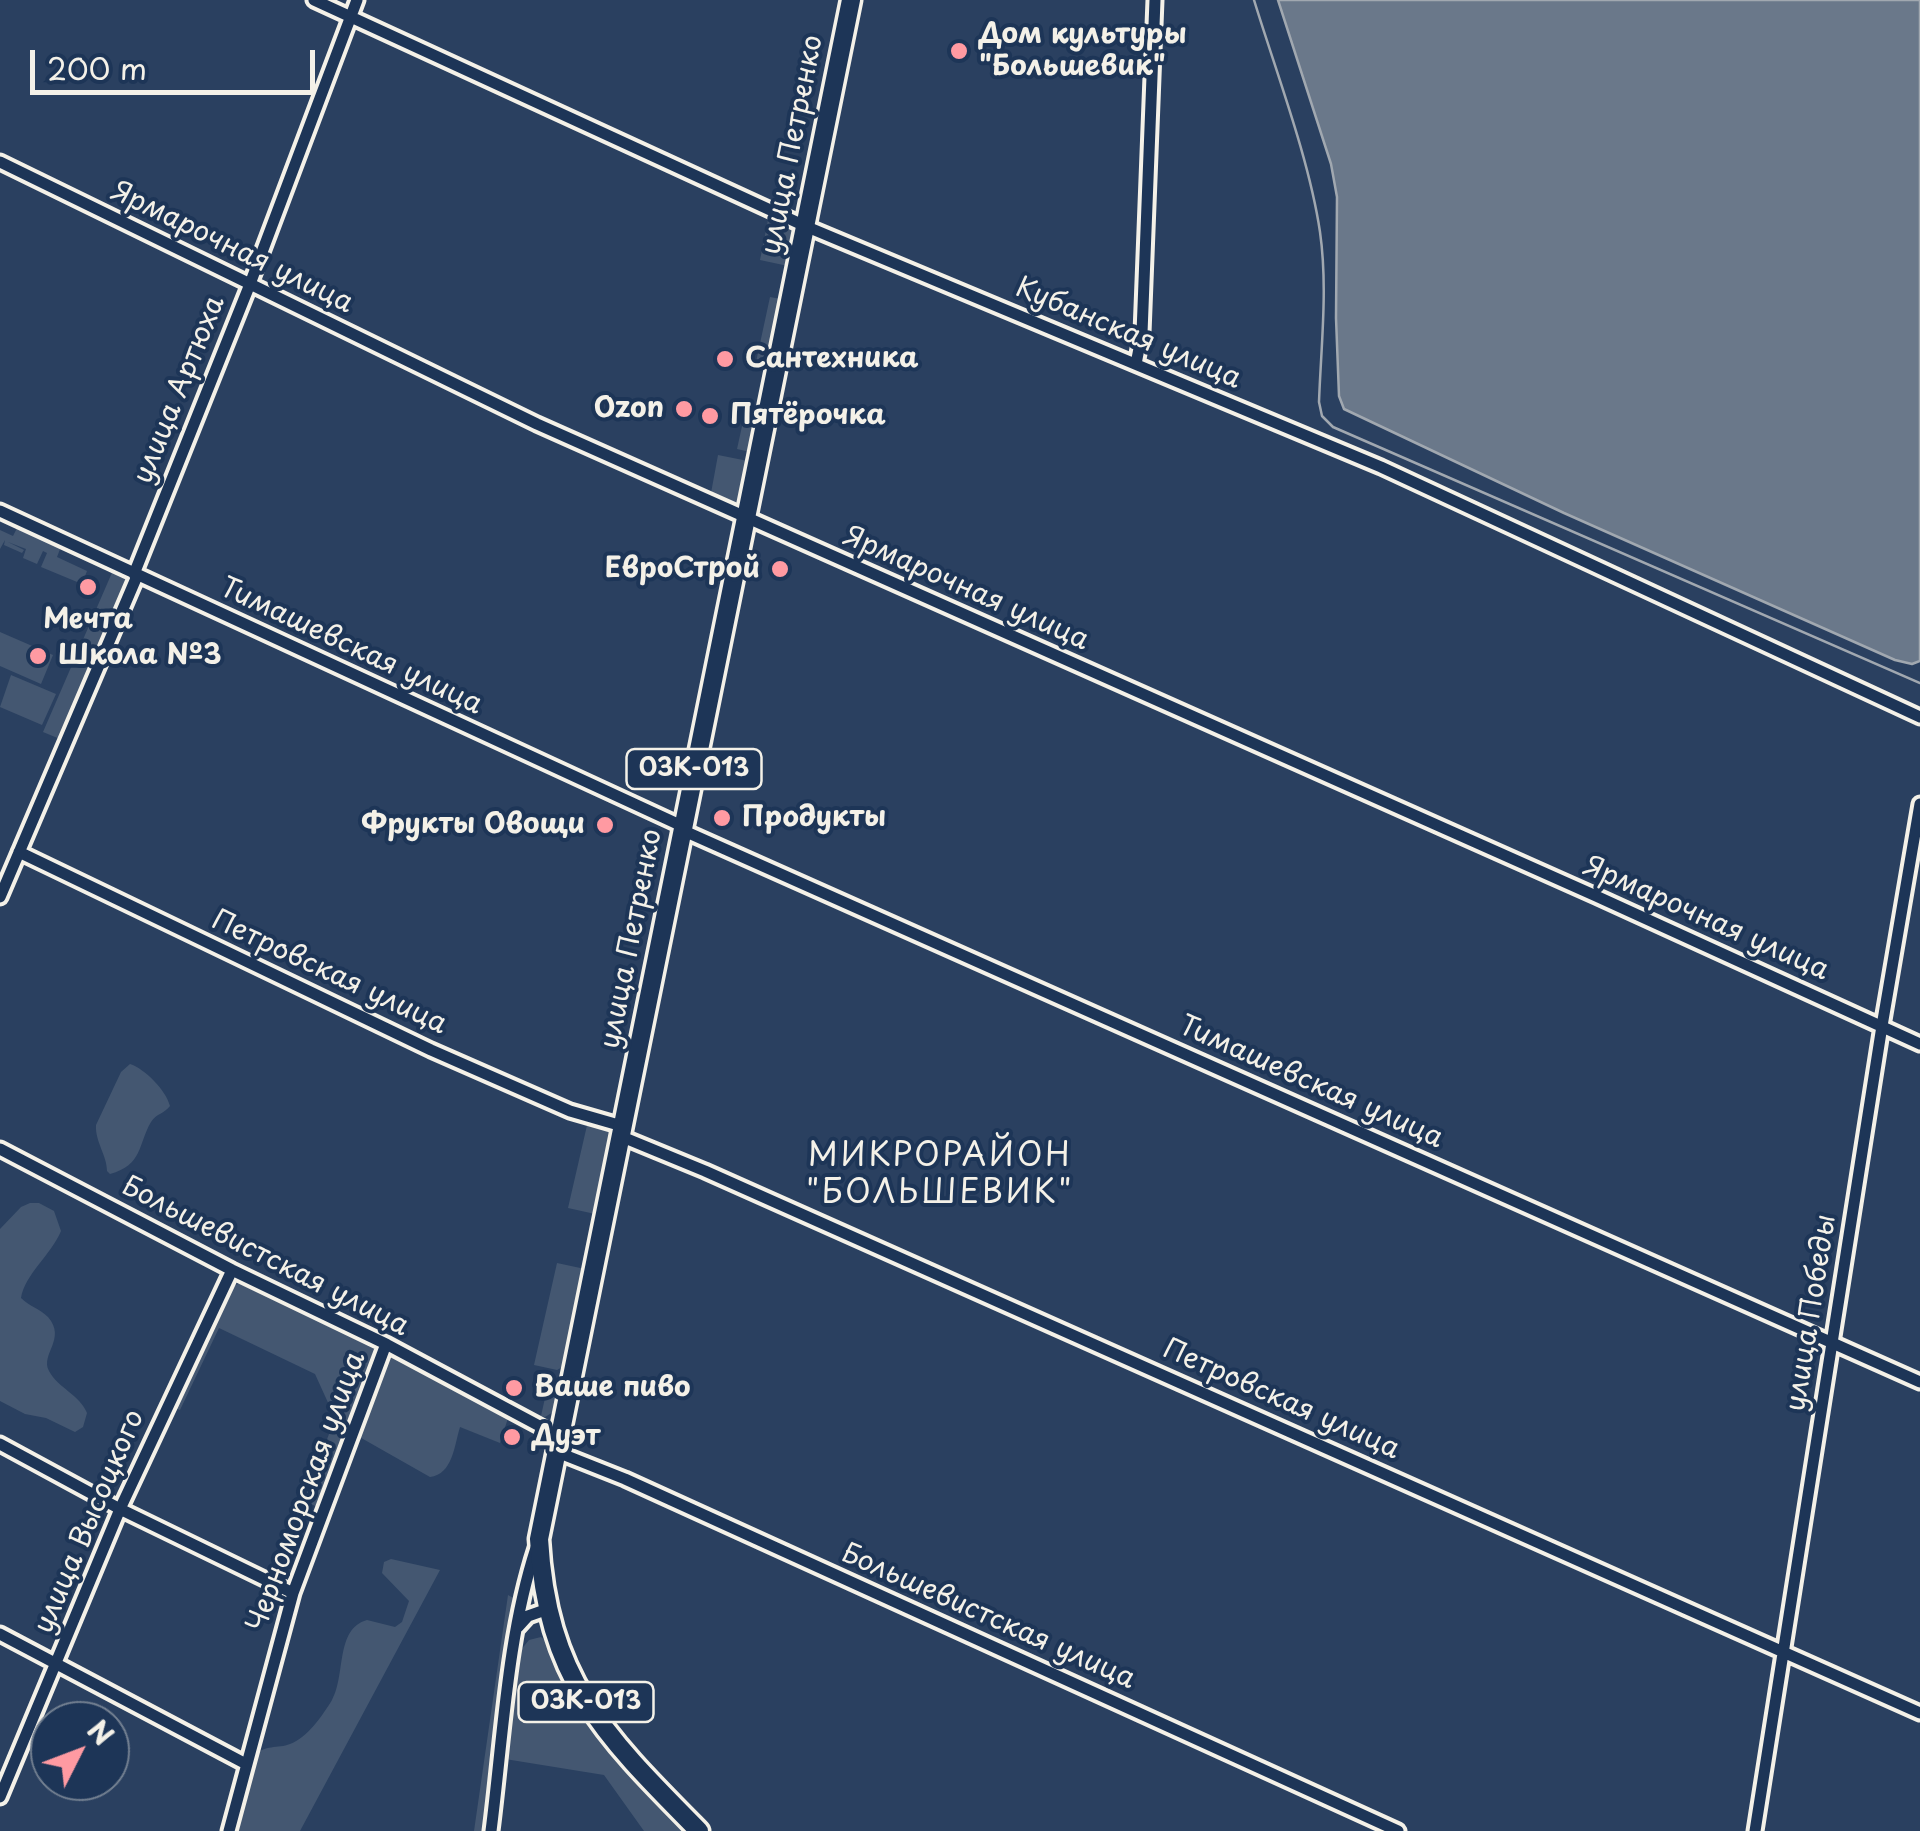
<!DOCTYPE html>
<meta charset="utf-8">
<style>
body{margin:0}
#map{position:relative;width:1920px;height:1831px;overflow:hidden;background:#2a4060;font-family:"Playpen Sans",sans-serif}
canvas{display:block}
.north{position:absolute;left:30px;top:1701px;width:100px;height:100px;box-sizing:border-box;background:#1d3557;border:2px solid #738091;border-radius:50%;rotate:48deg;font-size:28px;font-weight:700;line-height:40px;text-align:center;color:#f4f1e8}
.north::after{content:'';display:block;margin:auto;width:35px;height:45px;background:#ff9aa2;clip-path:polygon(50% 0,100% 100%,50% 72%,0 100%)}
.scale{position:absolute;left:30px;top:50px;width:285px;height:45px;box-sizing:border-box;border:5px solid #f4f1e8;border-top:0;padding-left:12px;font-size:30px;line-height:35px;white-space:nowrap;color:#f4f1e8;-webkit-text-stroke:8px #1d3557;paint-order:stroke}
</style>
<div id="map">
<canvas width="1920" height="1831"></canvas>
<div class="north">N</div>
<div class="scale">200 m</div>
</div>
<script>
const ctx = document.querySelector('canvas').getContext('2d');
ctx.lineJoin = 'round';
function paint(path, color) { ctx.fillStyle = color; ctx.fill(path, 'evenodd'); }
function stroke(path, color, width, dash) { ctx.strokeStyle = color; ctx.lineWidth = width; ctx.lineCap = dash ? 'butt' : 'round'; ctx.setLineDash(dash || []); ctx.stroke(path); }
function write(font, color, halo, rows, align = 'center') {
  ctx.font = font + ' "Playpen Sans",sans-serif'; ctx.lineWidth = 8; ctx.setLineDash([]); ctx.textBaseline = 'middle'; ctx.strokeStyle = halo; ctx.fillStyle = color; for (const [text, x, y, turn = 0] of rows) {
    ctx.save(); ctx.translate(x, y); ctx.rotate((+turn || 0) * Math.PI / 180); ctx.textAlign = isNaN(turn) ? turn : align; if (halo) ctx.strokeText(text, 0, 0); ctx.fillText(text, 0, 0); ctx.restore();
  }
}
paint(new Path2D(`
 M769,215L796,228L788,266L760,260Z
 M770,297L781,299L768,364L756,362Z
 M746,408L759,411L750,452L737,449Z
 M718,455L748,461L739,507L711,493Z
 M19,524L62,544L57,557L87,571L82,584L41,567L47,553L43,551L37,564L23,558L26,549L8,542L24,550L22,553L4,545L5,540L0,549V530L13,536Z
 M114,568L131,577L60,739L43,732Z
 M0,632L53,655L41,684L0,666Z
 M11,675L56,694L42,725L0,707Z
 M130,1064C145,1069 166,1090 170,1106C164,1114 157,1113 151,1122C138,1144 143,1165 110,1174L107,1171C107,1155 95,1142 96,1125L121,1072Z
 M588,1121L603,1125L610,1133L595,1214L568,1208Z
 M30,1203H39L54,1211L61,1231C51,1255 25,1274 21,1298C29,1306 40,1309 48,1317C67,1339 40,1354 49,1371C58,1388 80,1395 87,1413L83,1427L75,1432L46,1418L25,1414L0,1401V1229L21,1207Z
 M557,1263L585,1269L566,1365L557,1370L534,1365Z
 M244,1282L381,1347L320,1508L304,1501L335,1418L315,1374L219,1328L180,1410L170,1406L229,1287Z
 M388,1350L509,1415L500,1443L460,1427C454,1446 453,1474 430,1477L356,1435Z
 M549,1380L562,1388L558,1409L545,1417L541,1416Z
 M391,1559L440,1570L300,1831H234C239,1812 244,1772 255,1756C264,1744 278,1749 290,1744C307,1738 323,1715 332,1700C346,1675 335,1629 367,1620L395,1627L402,1622L409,1601L382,1573L384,1562Z
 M508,1595L517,1600L486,1831H474Z
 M541,1637L548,1643L568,1694L583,1719L689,1831H644L604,1775L505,1759L520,1651L529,1640Z`), '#445771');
const water = new Path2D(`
 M1278,0H1920V661L1912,664L1895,660L1564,513L1344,409L1339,396L1336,318L1337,197L1331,164Z`);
paint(water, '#6a788a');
stroke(water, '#a1a8b0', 2.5);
stroke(new Path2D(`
 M1254,0C1276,72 1309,158 1320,232C1328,288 1321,346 1319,402L1322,416L1333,427L1920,683`), '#a1a8b0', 2.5);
const street = new Path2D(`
 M314,0L805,226L1381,467L1920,717
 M0,162L537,424L1596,896L1920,1044
 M1136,364L1142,333L1155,0
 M0,511L682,826
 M134,574L250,284L357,0
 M682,830L1920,1382
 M19,852L431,1050L570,1111L622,1126
 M0,897L137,576
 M620,1136L705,1171L1920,1713
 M0,1149L232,1270L386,1344L560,1437
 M0,1444L120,1509L293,1593
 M557,1452L625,1479L1398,1831
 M518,1627L528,1616L548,1609
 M0,1634L246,1764
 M0,1797L120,1509L232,1270
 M229,1831L293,1593L386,1344
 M491,1831C503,1738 507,1637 536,1548
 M1755,1831L1882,1026L1920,804`);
const primary = new Path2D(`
 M699,1831C605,1736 547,1680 539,1539L851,0`);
stroke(street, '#f4f1e8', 19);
stroke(primary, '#f4f1e8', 25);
stroke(street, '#1d3557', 11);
stroke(primary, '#1d3557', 18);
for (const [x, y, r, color] of [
 [959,51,10,"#ff9aa2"],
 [725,359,10,"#ff9aa2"],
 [684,409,10,"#ff9aa2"],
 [710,416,10,"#ff9aa2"],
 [780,569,10,"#ff9aa2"],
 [88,587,10,"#ff9aa2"],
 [38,656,10,"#ff9aa2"],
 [722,818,10,"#ff9aa2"],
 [605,825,10,"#ff9aa2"],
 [514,1388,10,"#ff9aa2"],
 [512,1437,10,"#ff9aa2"]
]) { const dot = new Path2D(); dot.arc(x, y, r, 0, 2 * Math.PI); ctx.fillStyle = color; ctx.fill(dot); stroke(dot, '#1d3557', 4); }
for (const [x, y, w] of [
 [694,769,135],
 [586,1702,135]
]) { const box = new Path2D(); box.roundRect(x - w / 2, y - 20, w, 40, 8); ctx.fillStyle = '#1d3557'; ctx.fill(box); stroke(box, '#f4f1e8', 2.5); }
write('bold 25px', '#f4f1e8', null, [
 ["03К-013",694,769],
 ["03К-013",586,1702]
]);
write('bold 28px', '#f4f1e8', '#1d3557', [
 ["Дом культуры",979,35],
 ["\"Большевик\"",979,67],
 ["Сантехника",745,359],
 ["Ozon",664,409,"right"],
 ["Пятёрочка",730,416],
 ["ЕвроСтрой",760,569,"right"],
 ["Мечта",88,620,"center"],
 ["Школа №3",58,656],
 ["Продукты",742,818],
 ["Фрукты Овощи",585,825,"right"],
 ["Ваше пиво",534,1388],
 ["Дуэт",532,1437]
], 'left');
write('28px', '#f4f1e8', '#1d3557', [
 ["улица Петренко",793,145,-79],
 ["Ярмарочная улица",232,248,26],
 ["Кубанская улица",1128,334,23],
 ["улица Артюха",180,390,-68],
 ["Ярмарочная улица",966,589,24],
 ["Тимашевская улица",351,647,25],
 ["Ярмарочная улица",1706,919,24],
 ["улица Петренко",632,939,-79],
 ["Петровская улица",329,973,25],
 ["Тимашевская улица",1311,1083,24],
 ["Большевистская улица",265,1257,27],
 ["улица Победы",1812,1313,-81],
 ["Петровская улица",1281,1400,24],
 ["Черноморская улица",307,1492,-70],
 ["улица Высоцкого",90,1522,-67],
 ["Большевистская улица",988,1617,24]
]);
ctx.letterSpacing = '2.5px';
write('32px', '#f4f1e8', '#1d3557', [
 ["МИКРОРАЙОН",940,1157],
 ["\"БОЛЬШЕВИК\"",940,1194]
]);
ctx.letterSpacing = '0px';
</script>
